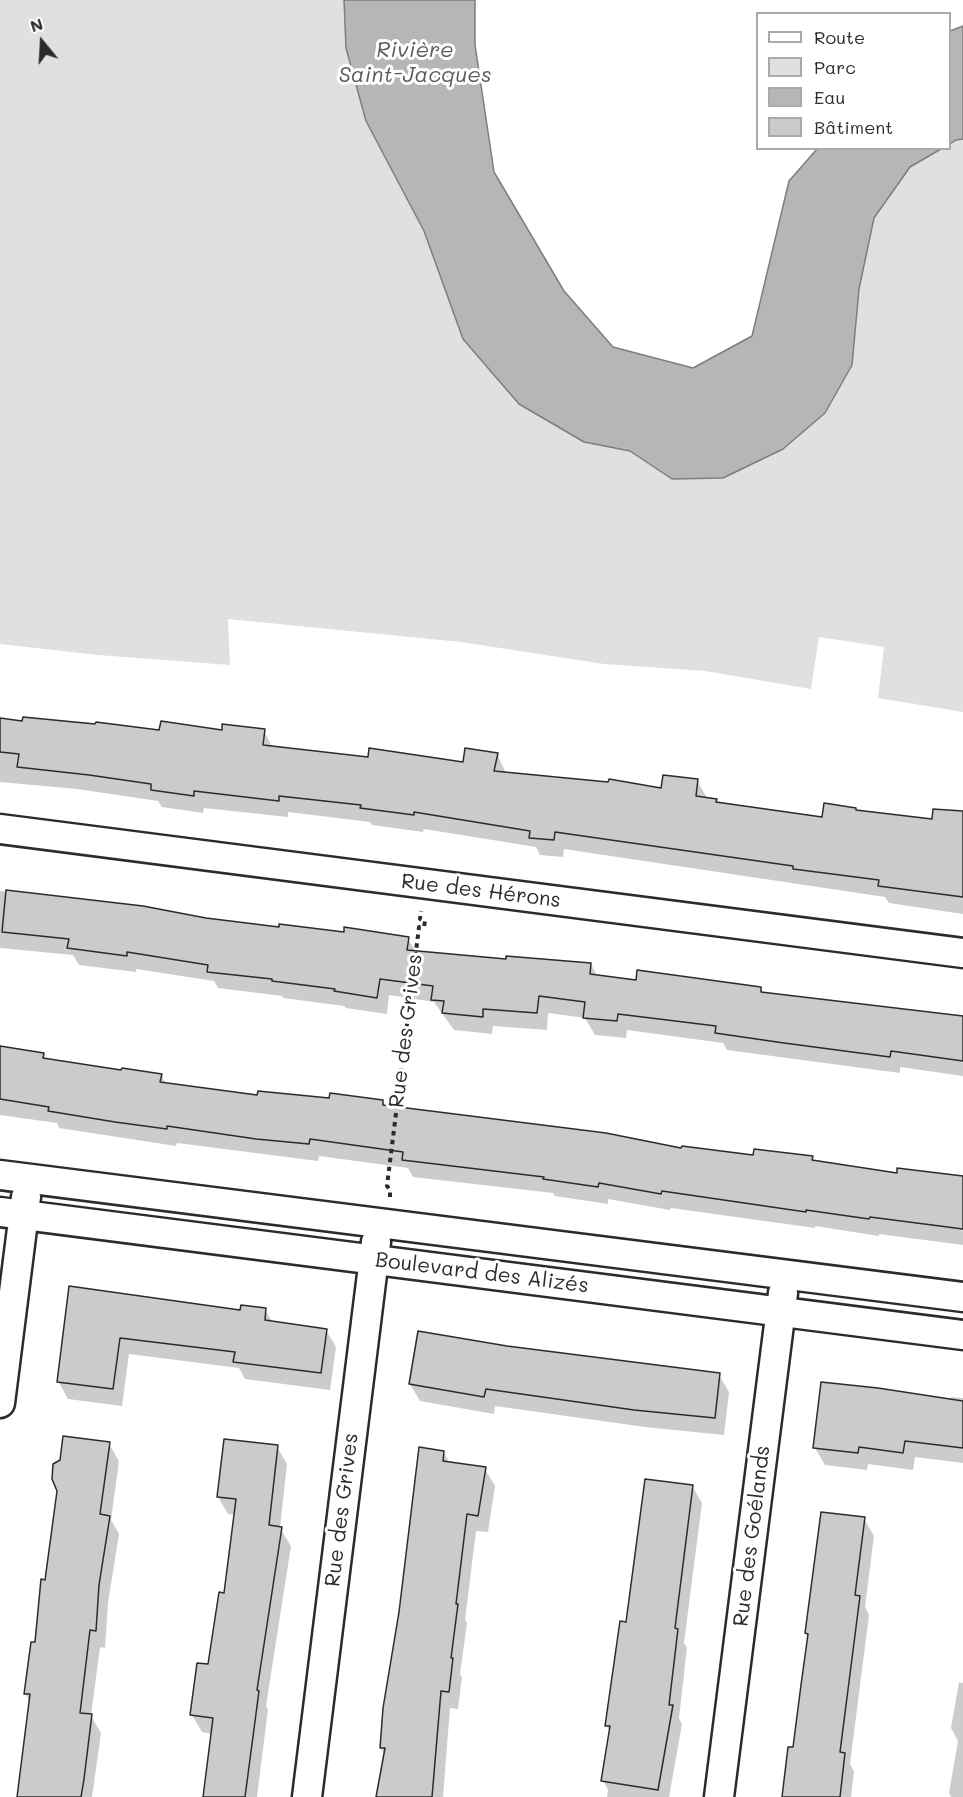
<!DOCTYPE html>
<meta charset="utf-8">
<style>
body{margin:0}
#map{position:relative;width:963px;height:1797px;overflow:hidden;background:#fff;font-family:Mali,sans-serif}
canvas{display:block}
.legend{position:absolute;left:756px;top:12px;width:195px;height:138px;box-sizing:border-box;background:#fff;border:2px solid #aaa;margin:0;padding:8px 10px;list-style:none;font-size:18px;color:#2b2b2b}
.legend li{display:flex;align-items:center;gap:12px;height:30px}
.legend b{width:30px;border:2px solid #aaa}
.north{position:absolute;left:12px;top:12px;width:60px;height:60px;-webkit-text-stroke:4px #fff;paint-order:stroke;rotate:342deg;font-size:16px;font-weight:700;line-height:24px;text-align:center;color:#2b2b2b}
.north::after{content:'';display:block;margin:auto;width:21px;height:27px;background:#2b2b2b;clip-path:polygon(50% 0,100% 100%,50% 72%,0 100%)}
</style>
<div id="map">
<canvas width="963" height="1797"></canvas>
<ul class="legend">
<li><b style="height:8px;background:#fff"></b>Route</li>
<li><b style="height:16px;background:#e0e0e0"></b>Parc</li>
<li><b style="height:16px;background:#b6b6b6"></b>Eau</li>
<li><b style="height:16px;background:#cbcbcb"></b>Bâtiment</li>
</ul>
<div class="north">N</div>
</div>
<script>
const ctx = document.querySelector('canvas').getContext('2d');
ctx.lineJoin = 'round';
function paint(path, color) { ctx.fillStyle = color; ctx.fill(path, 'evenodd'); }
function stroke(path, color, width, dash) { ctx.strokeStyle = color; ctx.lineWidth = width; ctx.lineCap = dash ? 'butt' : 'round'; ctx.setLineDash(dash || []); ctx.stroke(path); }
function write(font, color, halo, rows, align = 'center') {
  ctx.font = font + ' Mali,sans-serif'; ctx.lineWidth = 6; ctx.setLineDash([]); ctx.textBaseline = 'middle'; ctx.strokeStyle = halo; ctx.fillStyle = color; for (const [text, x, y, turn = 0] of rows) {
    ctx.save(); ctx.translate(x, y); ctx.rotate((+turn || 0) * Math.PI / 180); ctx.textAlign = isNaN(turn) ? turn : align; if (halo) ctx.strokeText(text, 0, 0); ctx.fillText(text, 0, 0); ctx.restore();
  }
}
paint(new Path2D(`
 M0,0H344L346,48L424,231L463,339L584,442L630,451L672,479L723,478L783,449L859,289L874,218L910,167L941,149L950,148V144L956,140L963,139V712L878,698L884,647L819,637L811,689L705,671L604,664L461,642L228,619L230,665L98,655L0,644Z`), '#e0e0e0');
const water = new Path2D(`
 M344,0H475V45L494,172L564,291L613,347L693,368L752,336L789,181L817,149H941L910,167L874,218L859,289L852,365L825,413L783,449L723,478L672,479L630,451L584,442L519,404L463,339L424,231L366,121L346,48Z
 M963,26V139L956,140L950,144V31Z`);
paint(water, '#b6b6b6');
stroke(water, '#7e7e7e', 1.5);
paint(new Path2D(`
 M0,720L161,732L264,731L273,748L369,759L464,764L497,754L506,773L663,790L697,781L708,799L716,800L718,804L824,819L857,811L934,820L963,813V914L889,903L885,897L564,849L563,857L540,855L536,847L424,829L423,832L372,825L370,822L288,812V817L204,808L203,813L162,807L158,801L77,789L0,782Z
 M0,891L143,908L206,919L280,928L408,939L416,952L507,961L591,964L597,976L637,981L761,988L764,994L963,1018V1076L900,1067V1073L727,1050L723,1043L627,1030L626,1038L595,1035L585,1018L548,1013L547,1030L493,1026L492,1034L454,1030L434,1002L389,995L387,1014L346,1008L344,1006L283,998L282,996L218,988L214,981L136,969V972L79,965L73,955L0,948Z
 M0,1048L43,1055L46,1059L123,1072L161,1075L166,1084L258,1097L382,1101L386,1107L683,1150L755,1157L812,1158L814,1162L898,1175L963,1179V1245L879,1234V1236L815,1226V1228L671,1208L670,1210L608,1199V1204L555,1196L553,1193L413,1177L408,1168L319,1156L318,1161L177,1143L176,1146L59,1128L57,1123L0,1115Z
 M70,1288L242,1311L265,1310L273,1323L326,1330L336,1347L330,1390L245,1379L239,1368L129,1354L122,1406L68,1399L58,1381Z
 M507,1348L719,1375L729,1392L724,1435L645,1427L495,1406L494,1414L420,1401L410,1384Z
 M951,1397L963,1398V1463L915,1457L913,1470L868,1464L867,1470L825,1465L815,1448L950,1401Z
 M109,1444L119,1461L111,1520L119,1534L108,1603L105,1648L100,1647L91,1716L101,1733L92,1797H18L30,1702L25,1693L37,1644L46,1581Z
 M277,1447L287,1464L280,1528L291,1546L266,1706L268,1709L257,1797H205L212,1734L202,1732L192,1715L210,1666L225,1595L236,1515L228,1514L218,1497Z
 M444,1452L450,1464L485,1469L495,1486L488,1532L476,1531L465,1620L467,1623L460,1674L462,1677L458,1709L450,1708L443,1797H378L385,1755L381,1748Z
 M692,1486L702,1503L684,1643L687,1647L679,1718L682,1724L669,1797H607L608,1790L603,1780L611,1733L606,1725L627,1624Z
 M864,1519L874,1536L865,1607L869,1615L850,1764L854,1771L851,1797H784L794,1749L809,1637L806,1633Z
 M959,1682L963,1683V1797H951L949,1793L958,1741L951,1728Z`), '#0003');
const building = new Path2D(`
 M23,717L95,724L96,722L159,730L161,721L222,730V724L265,729L263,745L368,757L369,748L463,762L465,748L498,753L494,771L608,782L609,779L661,788L663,775L698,779L696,796L717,799L716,802L822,817L824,803L856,808V810L932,819L933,809L963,811V897L878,886L879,880L793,869V866L555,832L554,840L529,838L530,831L414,812V815L360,808L361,805L279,796V801L194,791V796L151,790V784L89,775L17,767L19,754L0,752V718L22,721Z
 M6,890L143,906L206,918L279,927V924L344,932V927L409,937L407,950L506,959V956L591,963L590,974L636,980L637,970L761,987V992L963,1016V1061L891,1051L890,1057L784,1043L715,1033L716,1026L618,1014L617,1021L583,1018L585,1002L539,996L537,1013L483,1009V1017L442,1013L444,1001L431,1000L433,986L380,979L377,998L334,991L335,989L272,981V979L207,972L208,965L127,952V956L67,948L69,939L2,932Z
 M0,1046L44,1053L43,1058L121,1070L122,1068L162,1074L160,1082L257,1095L258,1091L329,1098L330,1093L383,1100V1105L606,1133L681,1148L682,1146L753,1155L754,1149L813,1156L812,1160L897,1173V1168L963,1176V1229L870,1217L869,1219L806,1210V1212L662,1191L661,1194L599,1183L598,1187L543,1179L544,1177L402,1160L403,1152L310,1139L309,1144L256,1139L167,1126V1129L115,1122L48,1111L49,1107L0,1099Z
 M69,1286L240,1310L241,1305L266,1308L265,1320L327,1329L321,1373L233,1362L235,1352L120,1338L113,1389L57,1382Z
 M418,1331L507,1346L720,1373L715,1418L634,1410L486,1389L484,1397L409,1384Z
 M821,1382L878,1388L963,1401V1448L905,1441L903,1453L859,1447L858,1453L813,1448Z
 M63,1436L110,1442L100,1514L110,1516L99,1585L96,1631L90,1630L80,1713L92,1714L84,1779L81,1797H17L30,1694H24L31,1642H35L41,1579L45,1580L57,1491L52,1479L53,1464L60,1460Z
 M224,1439L278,1445L269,1525L282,1527L257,1690L259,1691L245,1797H203L213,1718L190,1715L197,1663L208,1664L219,1592L224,1593L236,1499L217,1497Z
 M419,1447L444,1451L443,1461L486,1467L478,1516L467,1514L456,1604H458L451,1658H453L449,1692L441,1691L432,1797H376L385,1748H380L383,1708L399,1612Z
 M645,1479L693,1485L675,1628L678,1629L669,1705H673L658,1790L601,1781L610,1726H605L620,1621L626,1622Z
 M821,1512L865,1517L855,1595L860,1596L840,1752L845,1753L840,1797H782L788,1747H793L801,1685L808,1634L805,1633Z`);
paint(building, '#cbcbcb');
stroke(building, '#2b2b2b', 1.5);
const street = new Path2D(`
 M0,829L963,953
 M0,1175L963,1297
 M0,1212L963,1335
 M0,1403L26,1197
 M307,1797L376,1242
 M719,1797L783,1293`);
stroke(street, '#2b2b2b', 33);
stroke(new Path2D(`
 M390,1197V1190L387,1186L419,927H424L425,921L420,919L421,911`), '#2b2b2b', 4, [4.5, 4.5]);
stroke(street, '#fff', 28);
write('21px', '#2b2b2b', '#fff', [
 ["Rue des Hérons",481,891,7],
 ["Rue des Grives",406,1031,-83],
 ["Boulevard des Alizés",482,1273,7],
 ["Rue des Grives",342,1510,-83],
 ["Rue des Goélands",752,1536,-83]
]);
write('italic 22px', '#5c5c5c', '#fff', [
 ["Rivière",415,50],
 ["Saint-Jacques",415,75]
]);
</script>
